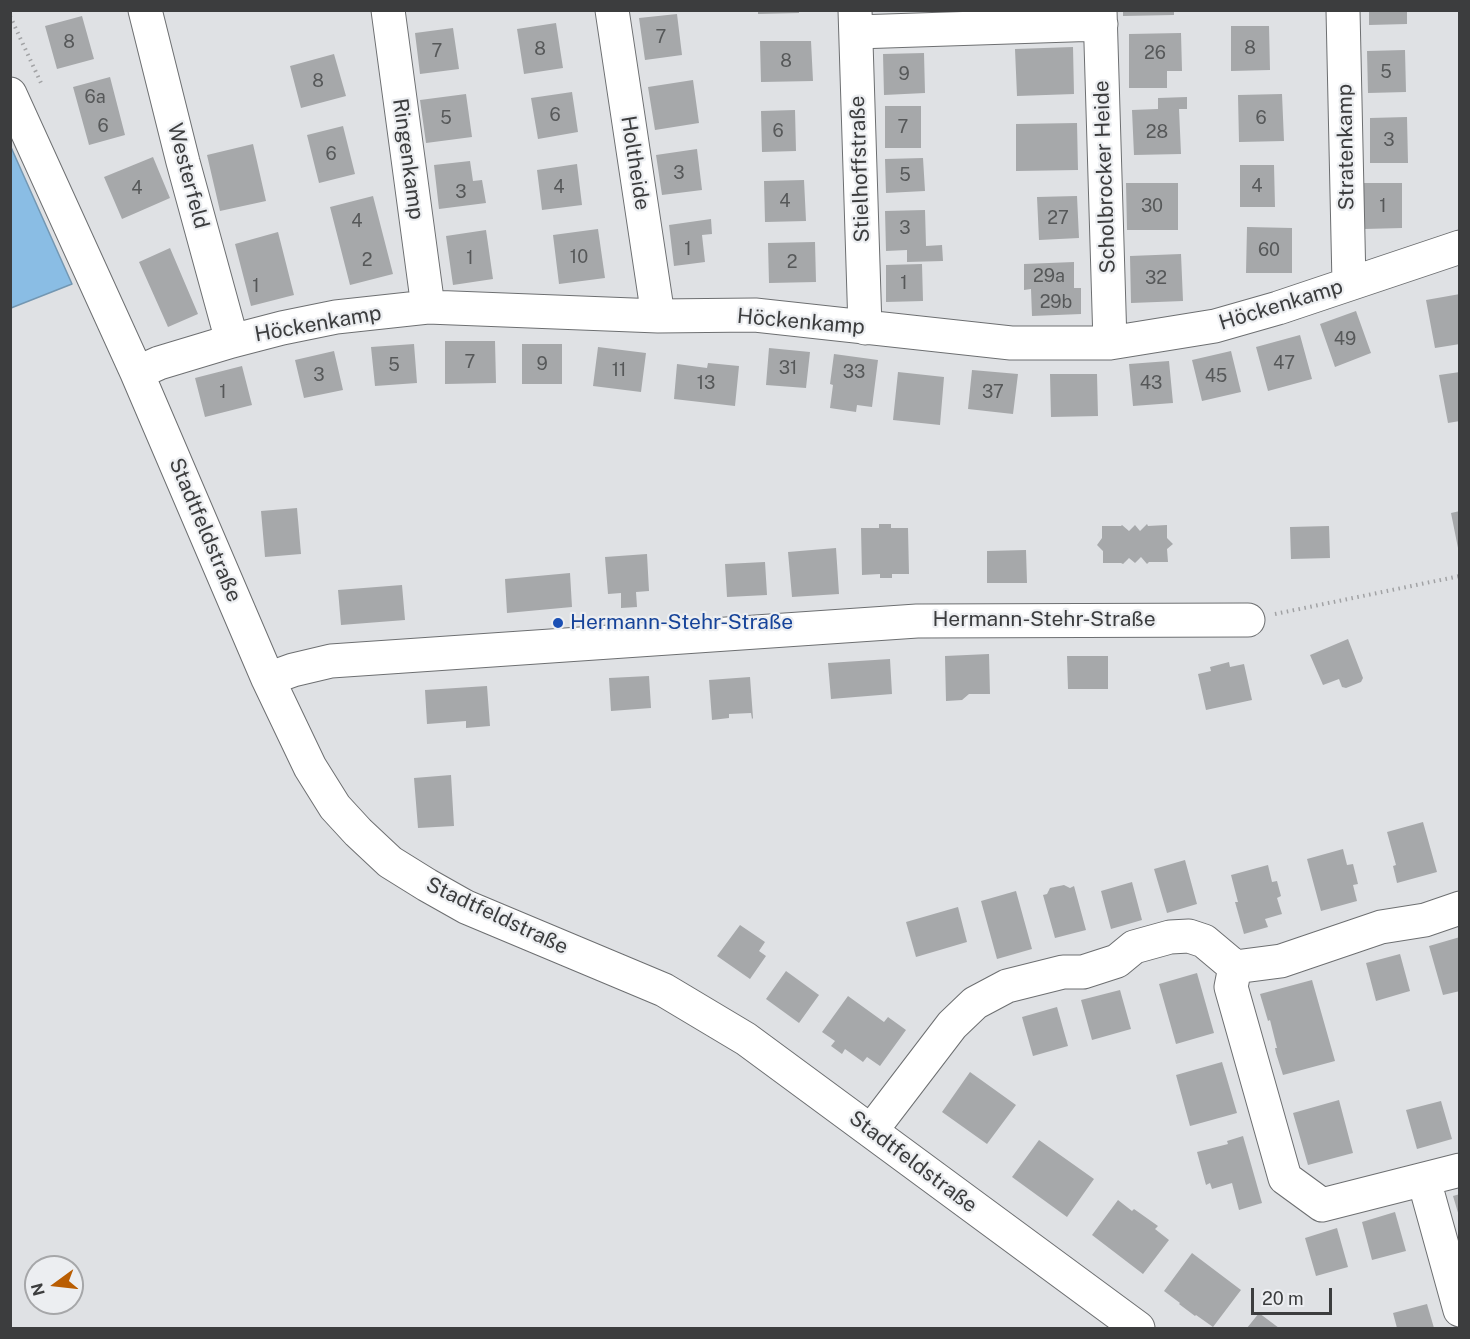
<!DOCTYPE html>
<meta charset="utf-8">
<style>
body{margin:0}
#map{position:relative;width:1470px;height:1339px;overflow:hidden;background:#dfe1e4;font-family:"Public Sans",sans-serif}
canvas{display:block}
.frame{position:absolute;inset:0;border:12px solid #3c3d3e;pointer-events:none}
.north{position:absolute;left:24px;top:1255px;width:60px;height:60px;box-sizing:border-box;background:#eceef1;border:2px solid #a6a7a9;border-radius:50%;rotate:255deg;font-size:16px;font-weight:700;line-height:24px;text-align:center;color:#3c3d3e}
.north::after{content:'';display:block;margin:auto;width:21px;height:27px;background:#b95d02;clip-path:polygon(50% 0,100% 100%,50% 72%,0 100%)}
.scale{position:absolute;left:1251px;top:1288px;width:81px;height:27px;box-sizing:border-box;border:3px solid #3c3d3e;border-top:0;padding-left:8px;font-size:18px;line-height:21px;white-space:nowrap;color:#3c3d3e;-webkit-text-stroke:4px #eceef1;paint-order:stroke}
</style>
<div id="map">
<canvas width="1470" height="1339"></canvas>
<div class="frame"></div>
<div class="north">N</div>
<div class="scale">20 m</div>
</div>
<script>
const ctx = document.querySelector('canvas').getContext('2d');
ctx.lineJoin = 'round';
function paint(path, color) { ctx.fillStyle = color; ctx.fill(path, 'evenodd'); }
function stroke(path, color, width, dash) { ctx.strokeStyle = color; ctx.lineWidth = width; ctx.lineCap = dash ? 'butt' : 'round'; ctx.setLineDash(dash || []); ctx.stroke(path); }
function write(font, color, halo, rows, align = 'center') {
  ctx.font = font + ' "Public Sans",sans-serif'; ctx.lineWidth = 4.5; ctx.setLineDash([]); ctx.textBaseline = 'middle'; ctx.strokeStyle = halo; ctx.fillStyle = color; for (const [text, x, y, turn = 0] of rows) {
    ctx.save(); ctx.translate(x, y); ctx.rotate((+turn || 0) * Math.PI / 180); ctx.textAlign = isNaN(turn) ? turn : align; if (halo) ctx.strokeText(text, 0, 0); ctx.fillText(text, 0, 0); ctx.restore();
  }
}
const water = new Path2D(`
 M10,145L72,284L11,308H10Z`);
paint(water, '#8abde4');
stroke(water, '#7397b2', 1.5);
paint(new Path2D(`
 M758,10H799V13L758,14Z
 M1123,10H1174V15L1123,16Z
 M1369,10H1407V24L1369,25Z
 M677,14L682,55L645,60L639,18Z
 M82,16L94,59L57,69L45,26Z
 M556,23L563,68L524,74L517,29Z
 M1231,26H1269L1270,70L1231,71Z
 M453,28L459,69L420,74L415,33Z
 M1181,33L1182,71H1167V88H1129V34Z
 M760,41H811L813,81L761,82Z
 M1073,47L1074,94L1017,96L1015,49Z
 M1405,50L1406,92L1368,93L1367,51Z
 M924,53L925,93L884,95L883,54Z
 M334,54L346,96L301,108L290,66Z
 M110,77L125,135L89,145L73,87Z
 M693,80L699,123L655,130L648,87Z
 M572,92L578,132L538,139L531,98Z
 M466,94L472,137L426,143L420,100Z
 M1282,94L1284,141L1239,142L1238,95Z
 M1187,97V109H1179L1181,154L1134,155L1132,110L1158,109V98Z
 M885,106H921V148H885Z
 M795,110L796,151L762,152L761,111Z
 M1407,117L1408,163H1370V118Z
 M1077,123L1078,170L1016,171V124Z
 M343,126L355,174L319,183L307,135Z
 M253,144L266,201L220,211L207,155Z
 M697,149L702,190L662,195L656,155Z
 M153,157L170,198L122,219L104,177Z
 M923,158L925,191L886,193L885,159Z
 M470,161L473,181L482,180L486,203L439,209L434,165Z
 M577,164L582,205L542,210L537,170Z
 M1240,165H1274L1275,207H1240Z
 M804,180L806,221L765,222L764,181Z
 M1126,183H1178V230H1127Z
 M1364,183H1402V228L1364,229Z
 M373,196L393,274L350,285L330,207Z
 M1077,196L1079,238L1039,240L1037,197Z
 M925,210L926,246L942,245L943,261L907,262V250L886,251L885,211Z
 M711,219L712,234L702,235L705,262L674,266L669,225Z
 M1247,227L1292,228V273H1246Z
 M598,229L605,278L559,284L553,235Z
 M486,230L493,279L453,285L446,236Z
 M278,232L294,295L251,306L235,244Z
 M815,242L816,282L769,283L768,243Z
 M170,248L198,314L168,327L139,262Z
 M1181,254L1183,301L1131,303L1130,256Z
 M1074,262V288H1081V314L1032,316L1031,289L1024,290V264Z
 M922,264L923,301L886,302V265Z
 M1460,294V344L1435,348L1426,300Z
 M1356,311L1371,353L1335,367L1320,324Z
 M1300,335L1312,379L1268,391L1256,347Z
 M445,341H495L496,383L445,384Z
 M414,344L417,383L375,386L371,347Z
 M522,344H562V384H522Z
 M598,347L646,353L641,392L593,386Z
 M769,348L810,352L806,388L766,385Z
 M334,351L343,390L304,398L295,360Z
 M1231,351L1241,392L1202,401L1192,360Z
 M834,354L878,360L872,407L857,405L856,412L830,408L833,385L830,384Z
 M1169,361L1173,403L1133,406L1129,364Z
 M708,363L739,366L735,406L674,399L677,364L707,368Z
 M242,366L252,405L205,417L195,378Z
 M972,370L1018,374L1013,414L968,409Z
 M898,372L944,377L940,425L893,420Z
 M1460,372V421L1448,423L1439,375Z
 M1050,374H1097L1098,416L1051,417Z
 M297,508L301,554L265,557L261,511Z
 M1460,511V548H1458L1451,513Z
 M879,524H891V528H908L909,574H892V578H880V574L862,575L861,528H879Z
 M1147,524L1148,526L1167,525V538L1173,544L1167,549L1168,562H1149L1147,564L1141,557L1135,563L1129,558L1123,564L1121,563H1103V551L1097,545L1102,538V526H1121L1122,525L1129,531L1135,525L1140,531Z
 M1329,526L1330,558L1291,559L1290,527Z
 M836,548L839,594L792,597L788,552Z
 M1026,550L1027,583H987V551Z
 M647,554L649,591L636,592L637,607L621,608V593L608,594L605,557Z
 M765,562L767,595L727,597L725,564Z
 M570,573L572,607L507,613L505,579Z
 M402,585L405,620L341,625L338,590Z
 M1348,639L1363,678L1361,682L1346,688L1342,687L1339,679L1323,685L1310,655Z
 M989,654L990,694H969L962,700L946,701L945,656Z
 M1067,656H1108V689H1068Z
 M890,659L892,694L831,699L828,663Z
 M1229,662L1230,667L1244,664L1252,700L1206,710L1198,674L1211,671L1210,667Z
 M649,676L651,708L611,711L609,678Z
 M750,677L753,718L752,719L751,713L729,714V718L712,720L709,680Z
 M487,686L490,726L466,728V721L427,724L425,690Z
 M451,775L454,826L418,828L414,778Z
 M1423,822L1437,872L1397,883L1393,866L1396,865L1387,832Z
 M1343,849L1347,865L1353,864L1358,884L1353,885L1357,901L1321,911L1307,859Z
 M1185,860L1197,904L1167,913L1154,869Z
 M1268,865L1272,882L1277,881L1281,896L1277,898L1282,914L1265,919L1268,927L1244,934L1235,902H1238L1231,875Z
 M1132,882L1142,920L1111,929L1101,891Z
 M1064,885L1070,888L1074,886L1086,930L1055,938L1043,895L1047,894L1050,888Z
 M1016,891L1032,949L997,959L981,901Z
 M958,907L967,942L916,957L906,922Z
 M740,925L765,942L759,951L766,956L750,979L717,956Z
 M1460,937V991L1443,995L1429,946Z
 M1400,954L1410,991L1376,1001L1366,963Z
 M786,971L819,995L799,1023L766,999Z
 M1197,973L1214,1033L1176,1044L1159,984Z
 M1312,980L1335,1061L1283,1075L1276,1053L1275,1048H1277L1270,1020L1268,1021L1260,994Z
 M1120,990L1131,1029L1092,1040L1081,1000Z
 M848,996L884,1022L888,1017L906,1030L880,1066L867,1057L863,1062L845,1049L842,1054L831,1046L835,1041L822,1032Z
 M1057,1007L1068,1046L1033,1056L1022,1017Z
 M1222,1062L1237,1113L1190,1126L1176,1075Z
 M970,1072L1016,1105L987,1144L942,1112Z
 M1339,1100L1353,1153L1308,1165L1293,1113Z
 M1441,1101L1452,1139L1417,1149L1406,1110Z
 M1243,1136L1262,1203L1239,1210L1232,1183L1212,1189L1210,1183L1206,1185L1197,1152L1228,1144L1227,1141Z
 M1039,1140L1094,1179L1067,1217L1012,1177Z
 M1460,1194V1216H1459L1453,1196Z
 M1118,1200L1132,1211L1134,1209L1158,1226L1155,1229L1169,1240L1143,1274L1092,1235Z
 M1395,1212L1406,1251L1372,1260L1362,1222Z
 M1337,1228L1348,1267L1316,1276L1305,1238Z
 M1192,1253L1241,1290L1213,1327L1196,1315L1195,1316L1179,1304L1180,1303L1164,1291Z
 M1427,1304L1434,1328H1397L1393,1313Z
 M1259,1313L1279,1328H1247Z`), '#a6a8aa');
const minor = new Path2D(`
 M145,10L183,162L232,341
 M388,10L428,307
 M612,10L658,316
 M855,10L865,328
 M1100,10L1110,343
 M1343,10L1349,284
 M856,32L1101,24
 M10,94L137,373L268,679L310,767L335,807L358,832L390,862L427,885L466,907L664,990L746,1039L1138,1328
 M137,373L159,363L232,341L282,328L336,317L428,307L658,316L755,315L1011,343H1110L1215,326L1278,308L1460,247
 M268,679L293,670L331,661L917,621L1248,620
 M1235,967L1231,987L1285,1178L1322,1205L1460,1170
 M871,1131L952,1025L975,1003L1007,986L1063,972H1083L1117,961L1134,947L1170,937L1189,936L1204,941L1235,967L1281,961L1381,927L1425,920L1460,908
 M1424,1180L1460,1310`);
stroke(minor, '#6d6f71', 35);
stroke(new Path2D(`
 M10,16L41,83
 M1275,614L1460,576`), '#a1a2a4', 4, [1.5, 4.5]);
stroke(minor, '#fff', 33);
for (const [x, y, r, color] of [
 [558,623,6,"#1a4fb4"]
]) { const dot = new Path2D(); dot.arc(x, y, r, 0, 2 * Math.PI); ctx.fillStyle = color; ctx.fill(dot); stroke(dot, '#eceef1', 2); }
write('18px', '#565859', null, [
 ["7",661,37],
 ["8",69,42],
 ["8",1250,48],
 ["8",540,49],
 ["7",437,51],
 ["26",1155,53],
 ["8",786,61],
 ["5",1386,72],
 ["9",904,74],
 ["8",318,81],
 ["6a",95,97],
 ["6",555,115],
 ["5",446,118],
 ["6",1261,118],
 ["6",103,126],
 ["7",903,127],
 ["6",778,131],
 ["28",1157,132],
 ["3",1389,140],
 ["6",331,154],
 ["3",679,173],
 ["5",905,175],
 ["4",1257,186],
 ["4",559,187],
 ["4",137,188],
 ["3",461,192],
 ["4",785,201],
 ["30",1152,206],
 ["1",1383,206],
 ["27",1058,218],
 ["4",357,221],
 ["3",905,228],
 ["1",688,249],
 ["60",1269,250],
 ["10",579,257],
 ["1",470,258],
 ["2",367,260],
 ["2",792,262],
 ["29a",1049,276],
 ["32",1156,278],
 ["1",904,283],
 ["1",256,286],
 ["29b",1056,302],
 ["49",1345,339],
 ["7",470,362],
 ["47",1284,363],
 ["9",542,364],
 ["5",394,365],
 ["31",788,368],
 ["11",619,370],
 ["33",854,372],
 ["3",319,375],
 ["45",1216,376],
 ["13",706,383],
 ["43",1151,383],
 ["1",223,392],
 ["37",993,392]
]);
write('21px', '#3c3d3e', '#eceef1', [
 ["Stratenkamp",1346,147,-91],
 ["Ringenkamp",408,159,82],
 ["Holtheide",635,163,81],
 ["Stielhoffstraße",860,169,-92],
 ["Westerfeld",188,176,75],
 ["Scholbrocker Heide",1105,177,-92],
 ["Höckenkamp",1281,305,-17],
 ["Höckenkamp",801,322,5],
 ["Höckenkamp",318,324,-10],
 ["Stadtfeldstraße",205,530,67],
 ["Hermann-Stehr-Straße",1044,620],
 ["Stadtfeldstraße",497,916,25],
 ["Stadtfeldstraße",913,1162,37]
]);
write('21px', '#164399', '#eceef1', [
 ["Hermann-Stehr-Straße",570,623]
], 'left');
</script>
